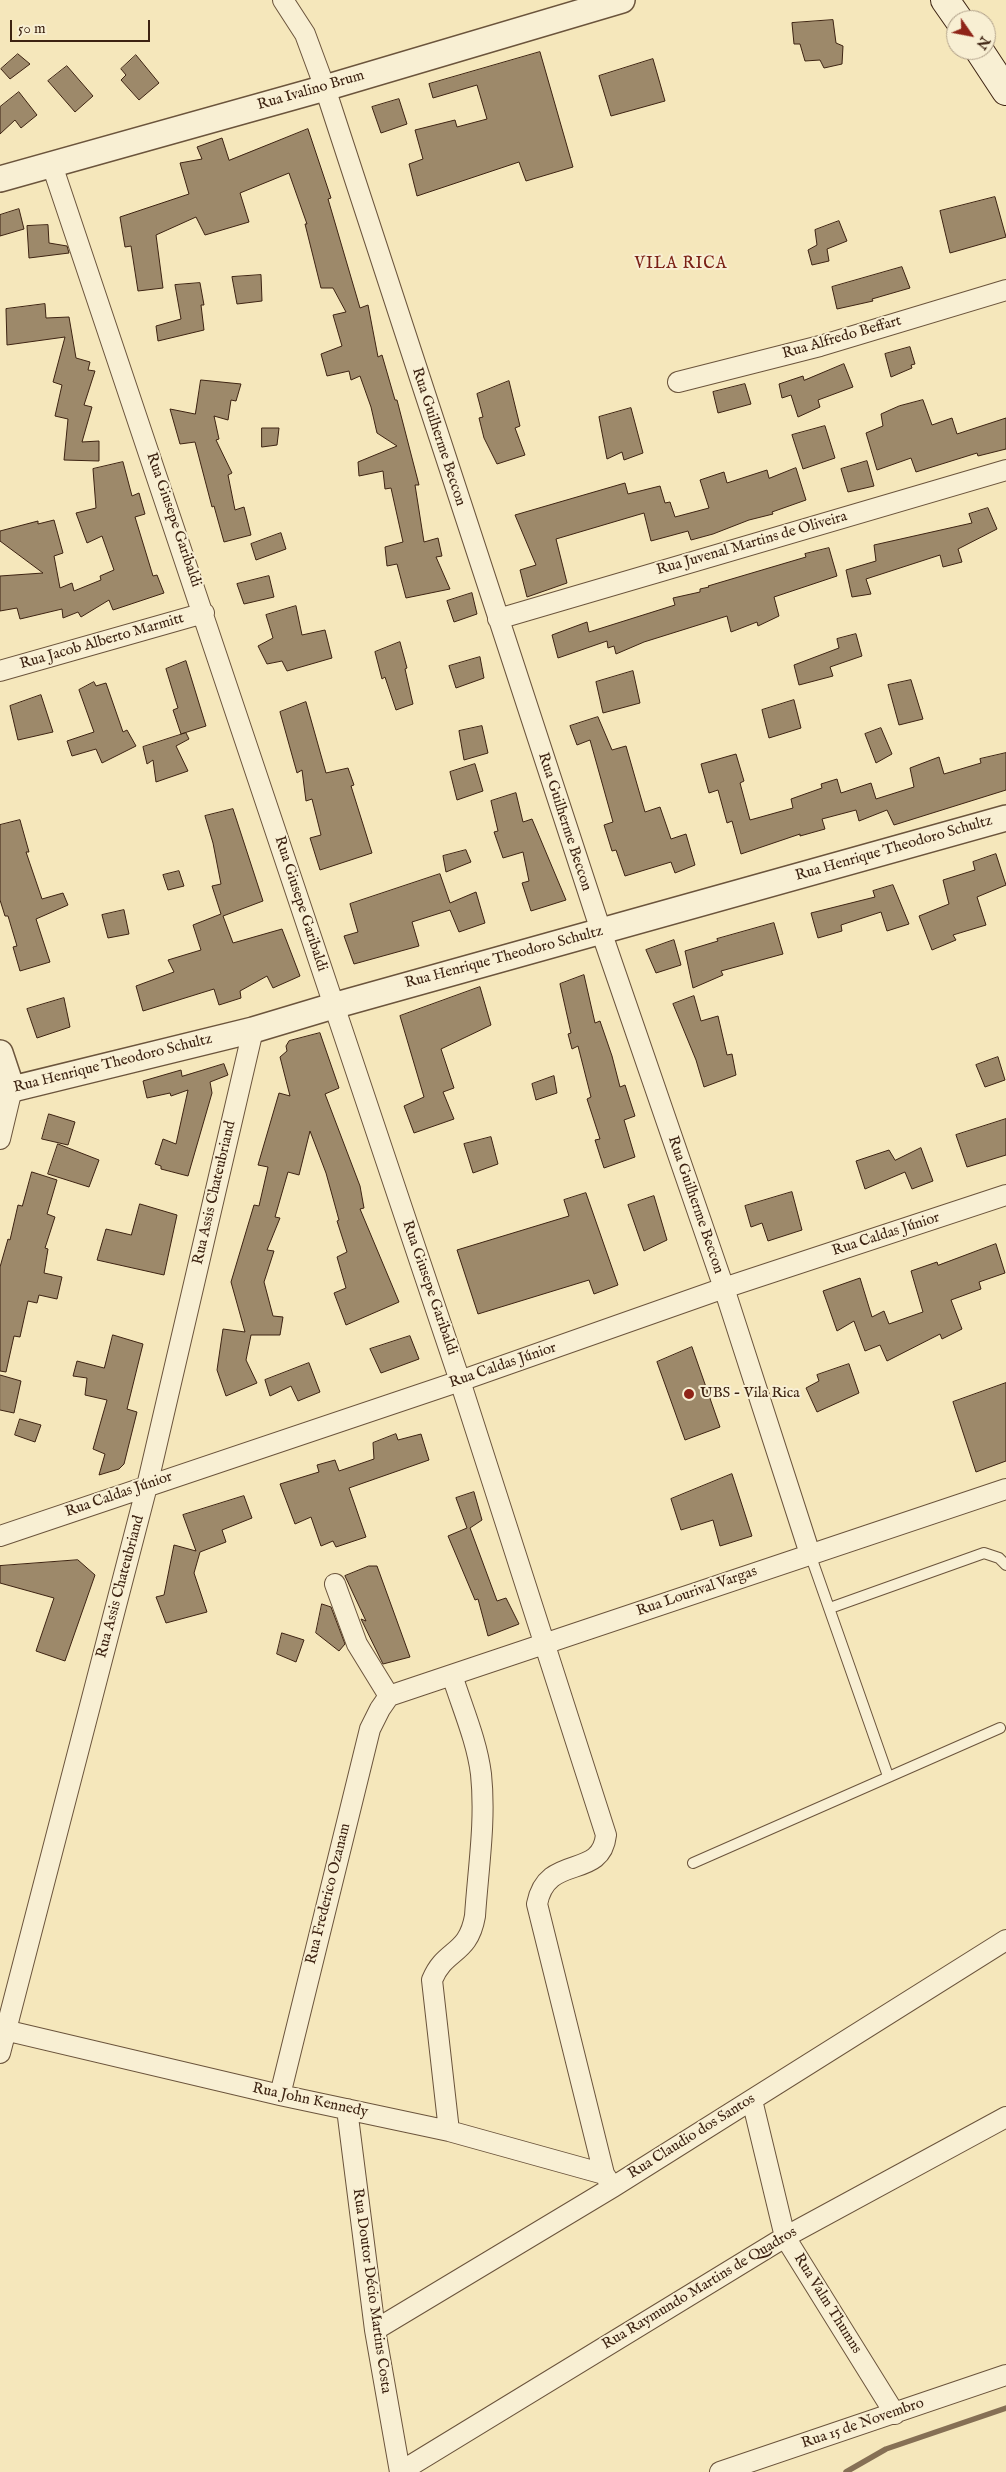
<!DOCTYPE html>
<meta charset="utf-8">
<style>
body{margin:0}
#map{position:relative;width:1006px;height:2472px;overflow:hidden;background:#f5e7bb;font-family:"IM FELL English",serif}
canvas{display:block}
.north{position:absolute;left:946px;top:10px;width:50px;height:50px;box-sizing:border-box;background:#f8efd3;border:1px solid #ad9d86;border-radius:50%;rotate:123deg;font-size:14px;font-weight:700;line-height:20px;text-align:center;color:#3d2312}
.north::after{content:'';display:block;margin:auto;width:18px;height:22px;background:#8f2418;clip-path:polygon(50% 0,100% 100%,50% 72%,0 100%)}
.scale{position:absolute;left:10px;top:20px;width:140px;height:22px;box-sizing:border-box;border:2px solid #3d2312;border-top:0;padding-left:6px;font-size:15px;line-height:18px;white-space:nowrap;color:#3d2312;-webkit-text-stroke:4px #f8efd3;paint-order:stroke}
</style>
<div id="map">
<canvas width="1006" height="2472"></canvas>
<div class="north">N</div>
<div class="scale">50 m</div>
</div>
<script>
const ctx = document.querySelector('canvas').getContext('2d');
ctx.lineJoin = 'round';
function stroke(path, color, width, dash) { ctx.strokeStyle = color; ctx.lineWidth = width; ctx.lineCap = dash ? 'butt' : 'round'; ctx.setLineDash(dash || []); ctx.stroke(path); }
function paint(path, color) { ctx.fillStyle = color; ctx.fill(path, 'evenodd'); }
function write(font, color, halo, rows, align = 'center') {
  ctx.font = font + ' "IM FELL English",serif'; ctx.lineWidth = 4; ctx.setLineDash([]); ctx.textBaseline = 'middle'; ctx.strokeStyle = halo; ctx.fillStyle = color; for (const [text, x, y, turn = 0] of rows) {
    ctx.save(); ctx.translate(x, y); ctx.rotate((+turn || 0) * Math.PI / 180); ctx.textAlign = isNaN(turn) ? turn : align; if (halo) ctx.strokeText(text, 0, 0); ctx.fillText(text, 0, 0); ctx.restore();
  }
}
stroke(new Path2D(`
 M846,2472L886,2449L1006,2408`), '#867055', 5.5);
const building = new Path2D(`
 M833,20L836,43L843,46L842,64L824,68L820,60L805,61L800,44H794L792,23Z
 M540,52L573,167L526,181L519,162L417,196L409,164L423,159L415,130L455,120L457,127L487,119L477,85L433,98L429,84Z
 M18,54L30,64L10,79L1,69Z
 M136,55L159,83L139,100L121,80L126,75L121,69Z
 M653,59L665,101L611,116L599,76Z
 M67,66L93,96L75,112L48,81Z
 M19,92L37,115L21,128L15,120L0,134V107Z
 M399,99L407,124L381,133L372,107Z
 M308,129L331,198L328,199L360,308L368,305L378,357L382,355L395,400H397L419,485H415L424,542L438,538L442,556L436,557L450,589L406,598L397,564L387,566L385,547L403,542L391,488L385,489L383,471L359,476L358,462L397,446L377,433L371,407L360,376L351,380L349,371L327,376L321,354L342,346L333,315L346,312L333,288H321L305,224H307L289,173L240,193L249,222L205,235L196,217L156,235L163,288L138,291L131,246L125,247L120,217L189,194L180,163L202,159L197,147L222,138L229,160Z
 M995,197L1006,237L950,253L940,211Z
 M19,209L24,229L0,236V215Z
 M839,221L847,241L827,249L829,261L812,265L808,250L817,245L815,230Z
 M48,225L49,243L67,246L69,253L29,258L27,226Z
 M902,267L910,288L872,299L873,301L837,309L832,287Z
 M261,275L262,301L237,304L232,277Z
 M200,283L204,305H201L204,330L158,341L156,326L181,319L175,285Z
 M45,304L46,318L69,317L76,358L90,362L88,370L95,371L84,405L92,407L82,442L99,441V461L64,460L68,419L55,416L62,385L53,382L65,337L7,345L6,309Z
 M910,347L915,364L911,365L912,368L891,377L885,354Z
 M844,364L853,387L818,400L820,407L798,417L791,395L782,398L779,384L803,376L804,380Z
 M201,380L241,384L236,401L231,400L228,420L214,416L219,439L216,440L232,473L228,475L235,510L244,507L251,535L224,542L214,506L212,507L195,442L180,444L170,409L195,414Z
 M509,381L520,426L515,428L525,455L497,464L484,438L479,418L483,417L477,394Z
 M745,384L751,404L718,413L713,392Z
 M923,400L932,425L952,418L957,434L1006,418V449L978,456L977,453L916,472L911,458L877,470L866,433L883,426L881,414L899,406Z
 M631,408L643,453L624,460L622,452L607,459L599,417Z
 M825,426L835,458L803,469L792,435Z
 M262,428H279L277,445L262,447Z
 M867,461L874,486L848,492L841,469Z
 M123,462L132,496L139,493L145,514L135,517L153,576L157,575L164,593L113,610L109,600L81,617L78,612L63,618L62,609L20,619L17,608L0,611V576L43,573L0,541V531L38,521V524L54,520L63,553L54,556L60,588L72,583L74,591L101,580L100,576L114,570L102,536L87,543L76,513L96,508L93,469Z
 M796,468L806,500L772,512L773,514L749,520L713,534L691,540L688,531L651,541L644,513L556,539L567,583L527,597L520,570L536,565L515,515L625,483L628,494L660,486L665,503L670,502L675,517L709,508L700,480L724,472L727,483L767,470L769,478Z
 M988,508L997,529L958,549L962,562L943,567L940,555L866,579L871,594L852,597L846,570L876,561L874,545L972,523L969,514Z
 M281,533L286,549L256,560L251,544Z
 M829,548L837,576L774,597L779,616L758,626L757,622L731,632L727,616L644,642L616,654L614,646L608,648L607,641L558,658L552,635L587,622L589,632L675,605L673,598L700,592V589L709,587L708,586L806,557L805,554Z
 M269,576L274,597L244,604L237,584Z
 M472,593L477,614L454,622L447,601Z
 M296,606L302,635L325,630L332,658L287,671L282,661L267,664L258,646L273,638L266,615Z
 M856,634L862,656L830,667L833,676L799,685L794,665L839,648L837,639Z
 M400,642L407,668L405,669L413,704L396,710L385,677L382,679L375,652Z
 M480,657L484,678L456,688L449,666Z
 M186,661L206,726L181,734L173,710L178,708L166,669Z
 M633,671L640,703L603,713L596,682Z
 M911,680L923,719L899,725L888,685Z
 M94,682L96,686L106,683L123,732L127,730L136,746L102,763L96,749L72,756L67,741L94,732L79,690Z
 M41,695L53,732L18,740L10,706Z
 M794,700L801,728L769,738L762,710Z
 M306,702L326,773L348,768L354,785L351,786L372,853L320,870L310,838L321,835L312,799L306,801L302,770L297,773L280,712Z
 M598,717L612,750L626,746L645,812L660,807L671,839L686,834L695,865L675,873L671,862L625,876L616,850L612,851L604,825L613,822L590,740L577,745L570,726Z
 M482,726L488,753L464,760L459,731Z
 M881,728L892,754L876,763L865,734Z
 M186,733L189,739L176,746L188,771L156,782L153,760L147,764L143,747Z
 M1006,753V790L894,825L887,810L859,821L856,810L822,819L825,829L800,836V834L741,854L732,821L727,823L718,790L709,793L701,764L736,754L744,781L740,783L750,820L793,808L791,799L822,788L821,784L837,779L841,793L871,783L876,799L914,787L910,768L939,757L944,774L981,763L980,759Z
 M475,764L483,791L457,800L450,772Z
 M516,793L523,822L532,819L566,900L531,911L522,883L529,881L523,852L503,858L494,832L498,831L491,801Z
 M233,809L263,901L223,916L233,943L282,929L300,976L273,988L267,976L240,991L241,998L219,1005L214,989L143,1011L136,986L174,972L168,960L201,950L193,925L221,914L212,886L221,884L213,843L205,816Z
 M20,820L29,852H26L42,899L63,893L68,905L36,919L50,962L20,971L13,947L17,946L8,916H5L0,900V825Z
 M466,850L471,862L446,872L443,856Z
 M996,854L1006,885L977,897L986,925L953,935L956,940L932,950L919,916L949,904L943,880L975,870L973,862Z
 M179,871L184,886L168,890L163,875Z
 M440,874L450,903L476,892L485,923L459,932L450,910L412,922L419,946L354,964L344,936L358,932L350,904Z
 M893,885L909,924L887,931L881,912L841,925L842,931L818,938L811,913L875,897L873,891Z
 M124,910L129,934L108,938L102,915Z
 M774,923L783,954L721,971L723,975L693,988L685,951L718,941L717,939Z
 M674,940L681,965L656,973L646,950Z
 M584,975L595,1023L600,1021L612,1056L620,1087L625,1085L635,1116L624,1120L635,1157L604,1168L595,1140L600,1139L587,1099L591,1097L578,1046L572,1049L568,1034L571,1033L560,984Z
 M480,987L491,1025L441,1049L454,1088L443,1092L454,1119L414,1133L404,1106L424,1097L400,1016Z
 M694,996L701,1021L718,1016L727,1055L732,1054L736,1075L704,1087L696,1060L673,1004Z
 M64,998L70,1027L37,1038L27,1009Z
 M320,1033L339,1088L325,1094L360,1186L364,1208L360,1209L399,1302L346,1325L334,1293L346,1288L337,1257L347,1252L337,1221L339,1220L326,1173L310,1131L299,1175L288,1172L275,1217L280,1218L267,1250L274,1251L264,1282L273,1316L283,1317L280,1335H251L246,1360L257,1383L226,1396L217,1370L223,1329L245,1332L231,1282L254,1205L259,1206L268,1167L258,1165L279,1093L290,1096L280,1057L287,1051L286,1046L289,1041Z
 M998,1057L1005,1080L985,1087L976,1065Z
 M224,1064L228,1075L210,1082L212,1093L188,1176L161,1169V1166L155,1164L163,1139L176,1144L188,1090L171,1096L170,1093L147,1098L143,1081L181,1070L182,1076Z
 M554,1076L557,1093L536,1100L532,1084Z
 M49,1114L75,1122L68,1145L42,1139Z
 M1006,1119V1155L967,1167L956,1135Z
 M491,1137L498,1164L473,1173L464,1144Z
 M58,1144L99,1160L89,1187L48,1174Z
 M921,1148L933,1181L912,1189L905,1172L865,1189L856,1161L889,1150L895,1160Z
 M32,1172L57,1180L47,1214L55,1217L45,1248L48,1249L44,1273L62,1277L57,1299L39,1295L37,1303L28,1301L20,1337L14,1336L6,1372L0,1371V1267L8,1239L10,1240L18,1205L22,1206Z
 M792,1192L802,1230L768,1241L762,1223L751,1227L745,1206Z
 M586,1193L618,1285L594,1294L589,1280L478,1314L457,1250L569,1216L564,1200Z
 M654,1196L667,1240L644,1251L628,1205Z
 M140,1204L177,1215L164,1275L97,1260L106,1229L131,1235Z
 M996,1244L1005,1273L979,1282L981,1289L951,1300L962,1329L942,1339L940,1334L887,1361L880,1345L865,1351L854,1321L837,1331L823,1291L860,1278L872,1317L884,1311L889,1324L923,1312L911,1271L937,1262L938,1265Z
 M113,1335L143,1344L127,1409L137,1412L124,1464L119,1469L99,1475L105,1454L93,1449L107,1400L85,1395L87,1378L73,1376L77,1361L104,1368Z
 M410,1336L419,1359L381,1373L370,1349Z
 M692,1347L720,1427L685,1440L657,1362Z
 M309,1363L320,1392L298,1401L291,1386L270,1396L265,1380Z
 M849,1364L859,1393L817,1412L806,1388L819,1381L817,1375Z
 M0,1375L21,1381L14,1413L0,1410Z
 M1006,1383V1461L976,1472L953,1402Z
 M20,1419L41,1425L35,1442L15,1435Z
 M396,1434L398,1440L421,1434L429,1460L349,1488L366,1537L336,1547L333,1541L321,1546L311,1517L295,1524L280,1484L319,1472L317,1465L335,1460L339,1471L374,1459L373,1443Z
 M732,1474L752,1536L720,1546L713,1520L681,1530L671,1499Z
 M474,1492L482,1520L470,1528L497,1601L506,1598L519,1624L488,1636L478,1599L475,1600L448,1536L467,1528L456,1498Z
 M244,1496L252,1518L222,1530L226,1542L200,1552L194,1573L207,1612L166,1623L156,1597L164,1595L174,1545L196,1551L183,1515Z
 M78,1560L95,1575L65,1661L36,1651L54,1598L0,1583V1566Z
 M369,1566H377L410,1657L383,1664L361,1619L366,1621L345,1576Z
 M322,1604L331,1607L345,1644L339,1651L316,1633Z
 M282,1633L304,1640L296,1662L277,1654Z`);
paint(building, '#9d896a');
stroke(building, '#3d2312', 1);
const service = new Path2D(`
 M810,1554L888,1776
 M830,1608L984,1553L999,1558L1006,1565
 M693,1863L1000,1728`);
const minor = new Path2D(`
 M283,0L305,34L325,88L601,931L724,1288L810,1554
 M52,165L460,1381L606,1835C601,1881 547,1852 537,1904L604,2174
 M678,382L820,346L1006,290
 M498,619L1006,470
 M0,671L204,613
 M0,1139L12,1089
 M0,1536L460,1381L724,1288L1006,1195
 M335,1584L357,1644L389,1696
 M389,1696L1006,1489
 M0,2029L280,2095L449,2131L604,2174L610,2183
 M0,2053L147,1486L253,1030
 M280,2095L370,1729L380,1709L389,1696
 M752,2100L785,2237L895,2414
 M347,2109L375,2330L400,2472
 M449,2131L432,1980C445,1948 468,1956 475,1916C478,1870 486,1821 481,1774C477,1741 462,1707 452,1675
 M375,2330L613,2187L1006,1940
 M400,2472L785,2237L1006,2117
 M720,2472L1006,2375`);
const tertiary = new Path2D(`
 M0,179L325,88L622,0
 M0,1053L12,1089
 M0,1092L253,1030L333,1006L1006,818`);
const secondary = new Path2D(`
 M945,0L959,20
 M979,50L1006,91`);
stroke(service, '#6b543c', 12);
stroke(minor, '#6b543c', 22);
stroke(tertiary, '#6b543c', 28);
stroke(secondary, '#3d2312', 30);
stroke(service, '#f8efd3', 10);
stroke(minor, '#f8efd3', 20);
stroke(tertiary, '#f8efd3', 25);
stroke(secondary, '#f8efd3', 28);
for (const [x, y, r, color] of [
 [689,1394,6,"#8f2418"]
]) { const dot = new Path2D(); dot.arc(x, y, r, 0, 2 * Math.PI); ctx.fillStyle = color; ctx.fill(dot); stroke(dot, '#f8efd3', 2); }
write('15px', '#3d2312', '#f8efd3', [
 ["Rua Ivalino Brum",311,91,-16],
 ["Rua Alfredo Beffart",842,338,-16],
 ["Rua Guilherme Beccon",438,437,72],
 ["Rua Giusepe Garibaldi",173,520,71],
 ["Rua Juvenal Martins de Oliveira",752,544,-16],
 ["Rua Jacob Alberto Marmitt",102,642,-16],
 ["Rua Guilherme Beccon",564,822,72],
 ["Rua Henrique Theodoro Schultz",894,849,-16],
 ["Rua Giusepe Garibaldi",300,904,72],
 ["Rua Henrique Theodoro Schultz",504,958,-15],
 ["Rua Henrique Theodoro Schultz",113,1064,-14],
 ["Rua Assis Chateubriand",215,1193,-77],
 ["Rua Guilherme Beccon",695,1205,71],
 ["Rua Caldas Júnior",886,1235,-18],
 ["Rua Giusepe Garibaldi",429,1288,71],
 ["Rua Caldas Júnior",503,1366,-19],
 ["Rua Caldas Júnior",119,1495,-19],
 ["Rua Assis Chateubriand",121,1587,-75],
 ["Rua Lourival Vargas",697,1592,-19],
 ["Rua Frederico Ozanam",329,1894,-76],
 ["Rua John Kennedy",310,2101,12],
 ["Rua Claudio dos Santos",692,2137,-32],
 ["Rua Raymundo Martins de Quadros",700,2289,-31],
 ["Rua Doutor Décio Martins Costa",371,2291,82],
 ["Rua Valm Thumns",827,2304,58],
 ["Rua 15 de Novembro",863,2424,-19]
]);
write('15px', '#3d2312', '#f8efd3', [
 ["UBS - Vila Rica",700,1394]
], 'left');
ctx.letterSpacing = '1px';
write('16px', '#7a1f14', '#f8efd3', [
 ["VILA RICA",681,265]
]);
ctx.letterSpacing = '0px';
</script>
